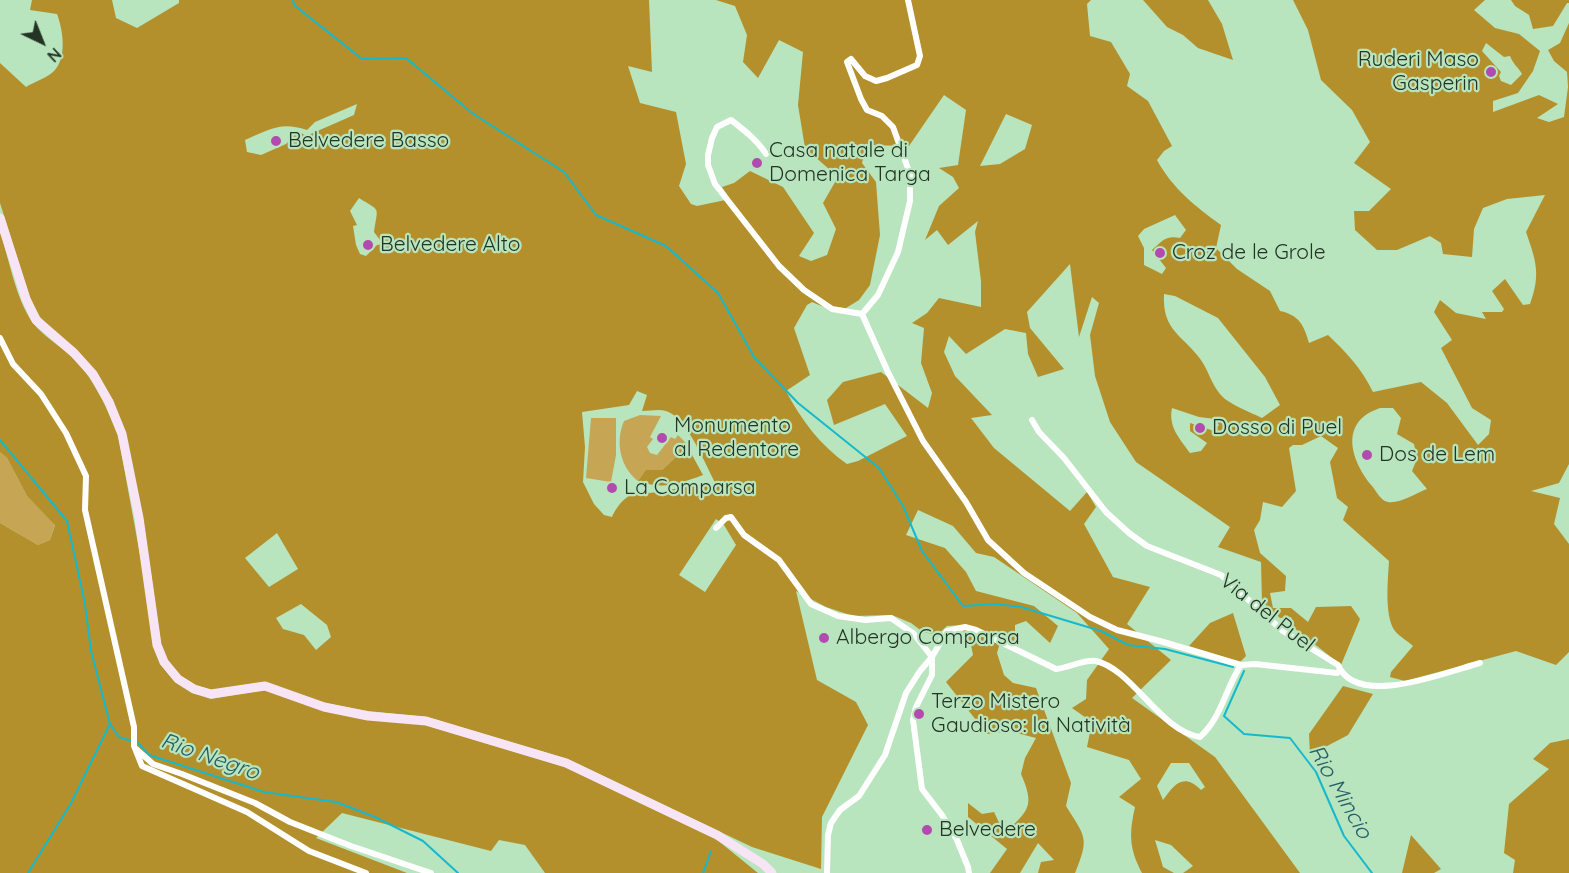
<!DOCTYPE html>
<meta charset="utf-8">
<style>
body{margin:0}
#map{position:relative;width:1569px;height:873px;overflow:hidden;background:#b8e4be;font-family:Quicksand,sans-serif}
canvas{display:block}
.north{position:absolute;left:12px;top:12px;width:60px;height:60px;-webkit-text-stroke:4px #b8e4be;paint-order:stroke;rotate:137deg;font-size:16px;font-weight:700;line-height:24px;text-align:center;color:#233425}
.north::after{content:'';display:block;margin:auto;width:21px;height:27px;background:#233425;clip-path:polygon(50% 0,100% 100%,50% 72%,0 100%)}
</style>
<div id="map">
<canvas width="1569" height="873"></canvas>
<div class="north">N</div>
</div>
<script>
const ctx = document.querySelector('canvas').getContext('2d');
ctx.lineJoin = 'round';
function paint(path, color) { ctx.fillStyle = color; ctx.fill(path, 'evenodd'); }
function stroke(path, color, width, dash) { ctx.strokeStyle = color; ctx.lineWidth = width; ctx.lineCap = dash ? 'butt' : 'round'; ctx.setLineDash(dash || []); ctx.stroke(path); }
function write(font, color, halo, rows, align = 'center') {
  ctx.font = font + ' Quicksand,sans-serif'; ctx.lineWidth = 4.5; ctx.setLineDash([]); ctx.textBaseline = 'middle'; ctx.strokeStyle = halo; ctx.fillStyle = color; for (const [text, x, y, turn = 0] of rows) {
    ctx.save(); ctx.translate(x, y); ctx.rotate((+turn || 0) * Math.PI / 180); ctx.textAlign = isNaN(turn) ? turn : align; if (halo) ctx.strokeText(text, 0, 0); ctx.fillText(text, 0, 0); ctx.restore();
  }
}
paint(new Path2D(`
 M640,415L661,416L650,437L653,439L647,447L650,453L657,455L671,437L675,439L678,435L685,442L676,457L662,470L646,471L638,481C620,467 615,442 624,421Z
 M591,418H616V455L611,482L586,478Z
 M0,452L7,458L27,496L55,524L50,540L38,545L0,523Z`), '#c6a655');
paint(new Path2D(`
 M32,0H112L116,18L137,28L179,3V0H649L652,72L628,66L640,103L676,112L686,164L679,186L691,204L697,206L730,199L722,187L734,183L750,171L783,187L814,233L799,256L811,261L827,255L836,229L823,203L838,177L805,148L798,105L803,52L779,40L758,78L743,62L747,35L735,6L716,0H1091L1087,4L1090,36L1111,42L1130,74L1127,86L1148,101L1172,146L1164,151L1157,160C1172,188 1196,207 1221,225L1216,248L1237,269L1270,291L1280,311C1299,315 1304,325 1309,343L1328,335C1346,352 1362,369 1373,392L1421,382L1447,403L1478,445L1489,434L1491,420L1472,408L1441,348L1452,340L1434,312L1440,300L1456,313L1486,319L1482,312H1502L1504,309L1492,291L1505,279L1523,305L1530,304C1541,274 1536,261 1526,232L1545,195L1507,199L1483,208L1474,229L1472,257L1443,254L1441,243L1430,236L1397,250H1377L1355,230L1354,211H1369L1391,189L1354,163L1370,142L1352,110L1321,80L1308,30L1293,0H1485L1474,10L1495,28L1519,34L1540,51L1533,71L1518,93L1493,101V112L1539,95L1558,104L1537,118L1549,122L1564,117L1568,87L1567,72L1554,61L1548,50L1560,43L1569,23V464L1559,483L1531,491L1560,498L1554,524L1569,544V652L1556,665L1516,651L1405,681L1390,677L1391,672L1413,646C1408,641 1400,637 1395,631C1384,616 1388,579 1389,561L1343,520L1348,507L1337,498L1330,462L1338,448L1321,436L1302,445H1293L1289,448L1296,491L1282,507L1263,502L1260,520L1254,530L1260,553L1286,576L1285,591L1270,593L1273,608H1291L1308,622L1316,607L1351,606L1360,619L1341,665L1293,627L1291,617L1280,618L1262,602L1261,562L1218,547L1230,527L1136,462L1110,422L1095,376L1090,335L1099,303L1092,297L1079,337L1070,264L1027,312L1030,328L1064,369L1038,377L1028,354L1026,333L1005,329L966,354L949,336L944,352L955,376L992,415L971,418L994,448L1070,511L1087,492L1096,507L1084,524L1113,577L1150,587L1127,624L1171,660L1132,698L1215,757L1300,873H1183L1193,866L1171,845L1155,840L1163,867L1174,873H1142C1129,848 1129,834 1135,807L1119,797L1141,779L1129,760L1087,747L1092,722L1072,708L1086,699L1087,680L1109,649L1077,613L994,557L976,553L953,526L918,510L906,535L945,548L966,572L976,591L1034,606L1058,626L1050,643L1026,621L1015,625V644L1003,633L997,653L1004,675L1013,683L1036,688L1071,783L1066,806C1085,837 1090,837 1075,873H1038L1041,862L1054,860L1038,843L1020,873H990L1007,849L968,817V803L982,814L994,812L1004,833C1029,811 1035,806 1021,774L1025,758L1036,738L1009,731L987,734L946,682L973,655L971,645L964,640L963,625L947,626L937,635L923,632L911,623L892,615L853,616L826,607L796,591L817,680L856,702L868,725L822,817L821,869L752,847L568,759L427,717L368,711L325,703L265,682L211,690L195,685L181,676L167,660L161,644L143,518L113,400L40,317L30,298L0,203V63L26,87C34,82 49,77 55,70C67,56 63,30 57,14L30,10ZM1486,43L1504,57L1510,56C1513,64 1518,67 1522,74L1511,85L1501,81L1499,76L1501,72L1482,51ZM944,95L966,110L958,165L939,168L953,177L959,188L939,206L925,240L937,230L948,245L978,221L975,232L981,281V307L939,298L927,313L912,323L924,328L921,363L932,393L928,408L881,372L843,382L827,400L834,425L885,404L907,436L858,461L847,464C821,446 801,420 786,391L810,375L794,328L807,305L812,302L838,313L859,300L870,285L880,235L876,182L862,163L866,145L909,146ZM357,104L354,115L306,136L298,131L286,144L261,155L247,152L245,140C269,130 280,121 307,130L315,122ZM1006,114L1032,125L1025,149L1000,164L980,166ZM359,198C381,212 378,205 374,232L383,244L377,245L366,256L360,254L356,245L353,226L357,225L350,211ZM1175,215L1186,230L1180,238C1166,235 1162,241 1152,250L1166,268L1162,274L1144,265V248L1138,236L1144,229ZM1164,294L1175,296L1218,318L1265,377L1280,405L1262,418C1250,412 1236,407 1225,399C1212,388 1210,373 1201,360C1183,335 1162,331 1164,294ZM637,391L647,395L642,411C650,411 659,409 666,411C688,418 705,465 716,484L711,487L705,484L650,493C634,486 618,503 612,517L604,515L594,504L583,482L585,447L582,412L629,405ZM1172,408L1199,417L1215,419L1219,425L1214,431L1190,423V431L1207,443L1201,451L1190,453C1180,439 1168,427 1172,408ZM1380,408H1393L1401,418L1397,434L1414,444L1417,459L1412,471L1427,489C1417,493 1399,504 1388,502C1381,501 1377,492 1372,486C1351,461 1338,422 1380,408ZM716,519L724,525L736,545L705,592L679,575ZM277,533L298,569L269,587L245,558ZM301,604L327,625L331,637L316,650L304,635L283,629L276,618ZM1171,763H1189L1205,787L1201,790C1183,772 1174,785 1163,800L1157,786Z
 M1143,0H1208L1222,24L1233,60L1198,48L1183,35L1167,27Z
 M1511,0H1569V3H1567L1553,26L1533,29L1529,15L1515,6Z
 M0,231C9,259 16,300 33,323C43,336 59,345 71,356C94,378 106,406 118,435L160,664L175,682L192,693L211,699L264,690L425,725L565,767L716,839L758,873H545L525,845L499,840L491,851L342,813L316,838L407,873H0V523L38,545L50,540L55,525L27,496L7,458L0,452Z
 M685,442L703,475C678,484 664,490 638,481L646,470H662L676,457Z
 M1233,613L1246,656L1240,662L1189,646L1210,623Z
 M1343,686L1373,694L1348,735L1310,755L1309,734Z
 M1569,739V873H1513L1515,860L1504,853L1509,804L1549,769L1533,759L1550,743Z
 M1411,835L1441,869L1434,873H1402Z`), '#b3902b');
stroke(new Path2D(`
 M293,0L294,5L362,59L406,58L472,113L564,172L596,215L666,246L718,293L754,357L798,403L879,468L903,506L922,551L963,606L996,604L1021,607L1101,631L1128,645L1165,649L1233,667
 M0,440L67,521L85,604L91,651L110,724L119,737L138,743L149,755L264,792L336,802L375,817L423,841L458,873
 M1244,671L1224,716L1244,734L1290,738L1316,772L1344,836L1372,873
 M28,873L70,805L110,724
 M703,873L711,851`), '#15b9cd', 2);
stroke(new Path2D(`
 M766,154C757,140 744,130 731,120L717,127L712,138L708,155V165L715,184L779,266L804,290L832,309L862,314
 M862,314L887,370L923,441L966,502L988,540L1024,573L1090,617L1117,630L1160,641L1241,665L1255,664L1337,673L1340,671
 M862,314L878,295L898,252L910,201V174L893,127L882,116L867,110L861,99L847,62L851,59L865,76L876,81L887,78L917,65L920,56L908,0
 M0,338L13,364L41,394L66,433L86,476L85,510L134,727V746L142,766L247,812L309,851L366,873
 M1032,420L1039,432L1064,458L1106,512L1129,533L1147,546L1221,575L1283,631L1338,665C1357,709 1446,672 1480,663
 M716,528L726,518L731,517L744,535L779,560L811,604L838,616L865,620L891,618L914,634L932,657V675L916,707L913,720L922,789L942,815L957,840L968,867L969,873
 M135,748L153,764L182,774L255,803L290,822L351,846L431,873
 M827,873L828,835L831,823L840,810L859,796L885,755L906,693L920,671L932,657L947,631L965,627L976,630L1056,669C1068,668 1085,659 1096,661C1132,669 1161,732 1200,737C1222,717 1225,689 1241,665`), '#fff', 6);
stroke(new Path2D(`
 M0,218L26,299L36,320L74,353L93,374L109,402L122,434L139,518L157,645L164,662L178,679L194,689L211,694L265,686L324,707L368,716L426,721L566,763L717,835L763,864L772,873`), '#f7e5f6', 9);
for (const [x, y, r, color] of [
 [1491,72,6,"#b24bb0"],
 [276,141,6,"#b24bb0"],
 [757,163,6,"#b24bb0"],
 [368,245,6,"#b24bb0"],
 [1160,253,6,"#b24bb0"],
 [1200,428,6,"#b24bb0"],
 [662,438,6,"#b24bb0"],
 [1367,455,6,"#b24bb0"],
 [612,488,6,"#b24bb0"],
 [824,638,6,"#b24bb0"],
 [919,714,6,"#b24bb0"],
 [927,830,6,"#b24bb0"]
]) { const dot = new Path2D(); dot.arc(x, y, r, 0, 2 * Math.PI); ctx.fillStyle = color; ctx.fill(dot); stroke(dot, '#b8e4be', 2); }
write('21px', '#233425', '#b8e4be', [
 ["Ruderi Maso",1479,60,"right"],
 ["Gasperin",1479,84,"right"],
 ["Belvedere Basso",288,141],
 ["Casa natale di",769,151],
 ["Domenica Targa",769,175],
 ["Belvedere Alto",380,245],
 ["Croz de le Grole",1172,253],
 ["Monumento",674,426],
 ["al Redentore",674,450],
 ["Dosso di Puel",1212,428],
 ["Dos de Lem",1379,455],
 ["La Comparsa",624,488],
 ["Albergo Comparsa",836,638],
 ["Terzo Mistero",931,702],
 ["Gaudioso: la Natività",931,726],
 ["Belvedere",939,830]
], 'left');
write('21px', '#233425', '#b8e4be', [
 ["Via del Puel",1267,613,38]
]);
write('italic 22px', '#255e67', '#b8e4be', [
 ["Rio Negro",210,757,19],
 ["Rio Mincio",1340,792,60]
]);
</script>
